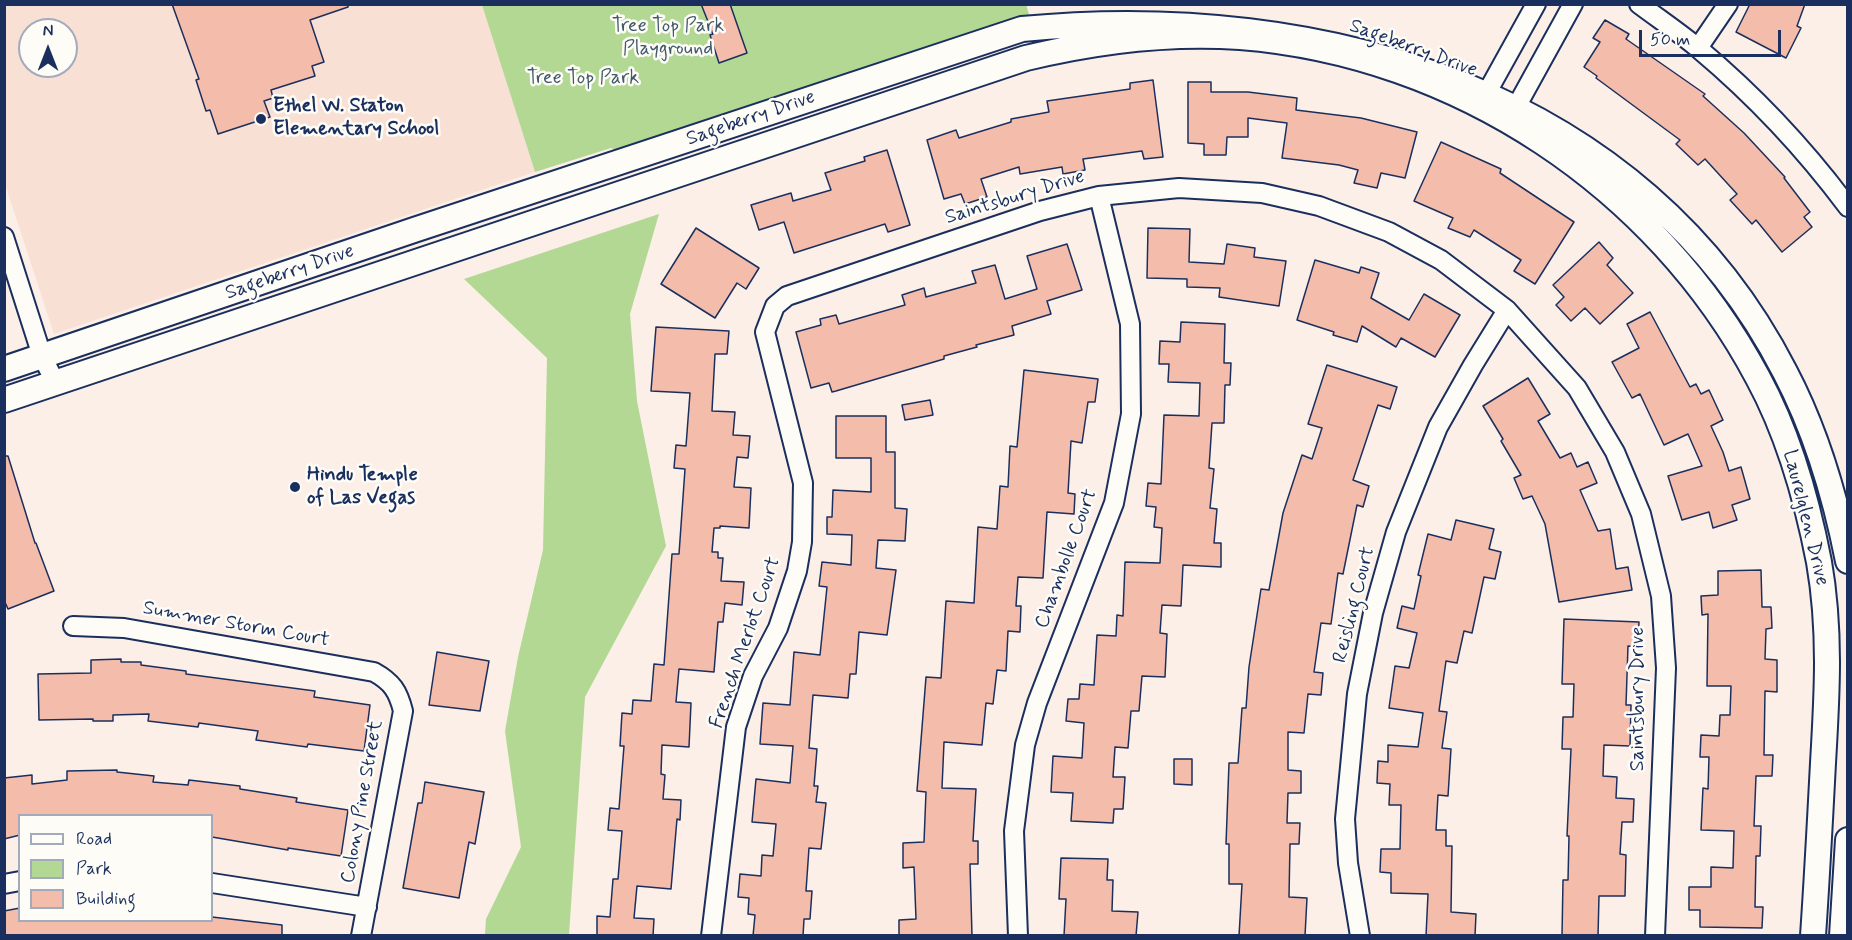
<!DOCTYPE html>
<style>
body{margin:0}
#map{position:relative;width:1852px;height:940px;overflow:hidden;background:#fbefe8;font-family:Mynerve,sans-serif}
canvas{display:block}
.frame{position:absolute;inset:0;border:6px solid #1b2f5e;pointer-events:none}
.legend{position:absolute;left:18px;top:814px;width:195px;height:108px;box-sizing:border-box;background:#fdfcf7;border:2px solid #a3aaba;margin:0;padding:8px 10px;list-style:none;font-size:18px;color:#1b2f5e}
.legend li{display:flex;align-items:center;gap:12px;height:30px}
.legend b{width:30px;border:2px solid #a3aaba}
.north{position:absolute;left:18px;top:18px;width:60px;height:60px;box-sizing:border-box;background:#fdfcf7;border:2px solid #a3aaba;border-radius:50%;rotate:0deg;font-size:16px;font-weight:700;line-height:24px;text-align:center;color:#1b2f5e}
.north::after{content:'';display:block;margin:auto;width:21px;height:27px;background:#1b2f5e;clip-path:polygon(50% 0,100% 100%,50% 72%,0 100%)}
.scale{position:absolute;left:1639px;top:30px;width:142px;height:27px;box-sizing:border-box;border:3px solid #1b2f5e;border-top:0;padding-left:8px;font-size:18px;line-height:21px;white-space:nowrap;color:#1b2f5e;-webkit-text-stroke:4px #fdfcf7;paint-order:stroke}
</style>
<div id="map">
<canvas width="1852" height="940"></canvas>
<div class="frame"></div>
<ul class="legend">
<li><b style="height:8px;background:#fdfcf7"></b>Road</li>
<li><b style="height:16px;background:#b3d893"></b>Park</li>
<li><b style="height:16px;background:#f4bcaa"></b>Building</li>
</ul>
<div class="north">N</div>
<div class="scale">50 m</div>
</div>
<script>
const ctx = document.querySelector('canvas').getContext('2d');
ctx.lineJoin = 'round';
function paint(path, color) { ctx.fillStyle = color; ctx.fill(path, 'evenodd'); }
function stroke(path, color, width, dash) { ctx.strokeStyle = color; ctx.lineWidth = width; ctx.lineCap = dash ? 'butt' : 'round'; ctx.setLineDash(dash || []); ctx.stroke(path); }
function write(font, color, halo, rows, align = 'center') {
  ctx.font = font + ' Mynerve,sans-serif'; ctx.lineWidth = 5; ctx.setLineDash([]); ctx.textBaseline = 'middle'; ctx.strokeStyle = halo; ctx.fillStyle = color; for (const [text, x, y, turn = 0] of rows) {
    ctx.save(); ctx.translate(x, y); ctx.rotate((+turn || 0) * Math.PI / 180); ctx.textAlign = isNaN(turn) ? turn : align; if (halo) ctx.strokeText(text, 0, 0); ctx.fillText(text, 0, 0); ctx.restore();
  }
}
paint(new Path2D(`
 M4,5H482L535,172L54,334L5,184ZM30,30H66V66H30Z`), '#f9e0d5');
paint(new Path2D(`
 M1026,4L1030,18L624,153L611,148L535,172L482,5Z
 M659,214L630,314L637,401L666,546L585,697L569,935H485L486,919L521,847L505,731L518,657L543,550L547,358L464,279Z`), '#b3d893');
const building = new Path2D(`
 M172,4H348V7L310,20L324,62L312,66L315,76L271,90L273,98L264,101L270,117L218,134L210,110L206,111L196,80L199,79Z
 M701,4H730L747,53L719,63L710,35L713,34Z
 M1750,4H1805L1797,26L1801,28L1786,58L1736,32Z
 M1605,20L1629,34L1626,39L1705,94L1703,96L1744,133L1785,177L1784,178L1810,212L1804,217L1812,227L1782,252L1756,220L1752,224L1730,200L1737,194L1705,159L1698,165L1676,144L1680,140L1596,78L1597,76L1584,67L1600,42L1593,38Z
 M1153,80L1163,157L1144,159L1142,151L1083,159L1085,170L1063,174L1062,167L1020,174L1019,167L981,179L987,197L965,204L961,194L944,199L927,140L956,130L959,138L1011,122V119L1049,112L1047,101L1130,89V83Z
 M1188,82H1211V92H1248L1297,98L1296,110L1361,118L1417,132L1405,178L1381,173L1377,188L1354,183L1358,170L1339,165L1282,158L1287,123L1248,118V137H1227L1226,155H1204V144L1188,143Z
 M1441,142L1501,169L1500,173L1574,222L1535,284L1514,271L1521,260L1474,230L1470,237L1448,228L1453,218L1414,201Z
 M887,150L910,225L888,232L885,224L794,253L784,222L759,230L751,205L791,193L793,201L831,190L825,173L865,161L864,157Z
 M696,228L759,268L746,289L737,283L715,318L661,284Z
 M1148,228L1190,229L1189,262L1224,264L1227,244L1255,248L1254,257L1286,261L1279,306L1219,297L1220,288L1187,287V279L1147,278Z
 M1599,242L1613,258L1607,265L1633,293L1600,324L1585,308L1571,321L1556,305L1564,297L1553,285Z
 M1067,244L1082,290L1047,301L1051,314L1012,326L1014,335L976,345L977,347L944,356V359L836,391L832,392L829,383L811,388L796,332L821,325L820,319L836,315L839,324L905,305L902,295L924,288L926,297L976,283L972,271L995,265L1005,299L1037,289L1027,256Z
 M1315,260L1359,273L1361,267L1379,273L1371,298L1409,320L1424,294L1460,315L1435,357L1401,338L1396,347L1362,326L1357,342L1333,335L1334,332L1297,320Z
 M1650,312L1690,387L1696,384L1701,394L1709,390L1723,420L1711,426L1723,452L1729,471L1741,467L1750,499L1732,505L1737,520L1713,528L1709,512L1682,520L1668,476L1702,466L1688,434L1664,445L1640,394L1632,398L1612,362L1639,348L1627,324Z
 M1181,322L1225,324L1224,363H1231L1230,385H1225L1224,423H1212L1209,468L1214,469L1210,508L1217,509L1214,543H1221V567L1183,565L1181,606L1162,605L1160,633L1167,634L1165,677L1142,676L1139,711H1131L1128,748L1115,747L1113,777H1125L1123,809H1114L1113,823L1071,821L1073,793L1051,792L1053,756L1082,758L1084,723L1066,721L1068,699H1079L1080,684L1094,685L1097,635L1116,636L1117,615L1123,616L1125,562L1160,563L1162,528L1154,527L1156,507L1146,506L1148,483L1161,484L1164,415L1199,416L1200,383L1168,382L1169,364H1159L1160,341L1180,342Z
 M656,327L729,331L727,354H715L712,411L735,412L733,435L750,436L748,458L737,457L734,487L751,488L749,528L720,526V528H714L712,552H718V558H723L721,581L744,582L742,605L725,603L723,622H718L714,672L679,669L676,702L691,703L689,747L662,745L661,774L665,775L663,799L681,800L680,820L677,819L671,889L637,886L634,918L654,919L653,936H597V916L610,917L613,879H618L622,831L608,830L610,808L619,809L624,746H620L622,713L632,714L633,700L651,701L654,664L664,665L672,554H679L685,469L674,468L676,445L686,446L690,393L651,391Z
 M1327,365L1397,387L1390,409L1378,405L1353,480L1369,486L1363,507L1357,505L1343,574L1338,573L1331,624L1321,623L1314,672L1323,673L1321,695L1308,694L1304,733L1288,732V770L1301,771V793H1288L1287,823H1300L1299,844H1290L1289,897L1307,898L1305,936H1239L1242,884H1229V844H1226L1229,763H1238L1242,708H1246L1249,667L1261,589L1269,590L1283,513L1302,455L1312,459L1322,428L1308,424Z
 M1024,370L1098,379L1095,402H1088L1082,443L1071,441L1068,493L1075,494L1074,514L1047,512L1043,578L1018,577L1016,606H1021L1020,632L1008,631L1006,671L997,670L993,704L986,703L982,745L944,742L942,788L976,789L973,841H978V864H970L972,936H899V920L916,919L914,867L903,868V843L924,842L926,792L917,791L926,677L941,678L946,601L974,603L978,527L997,529L1000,486L1008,487L1010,446L1017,447Z
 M1528,378L1550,414L1538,421L1560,458L1571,453L1577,467L1588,462L1597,483L1580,490L1598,531L1610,529L1616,569L1628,567L1632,590L1559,602L1545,524L1532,496L1523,499L1514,478L1521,475L1501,441L1503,439L1483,406Z
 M930,400L933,415L905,420L902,405Z
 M836,416H886V452H895V508L907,509L905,541L878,540L876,568L896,570L887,635L859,632L856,674H850L848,698L813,695L809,748L817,749L814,786H818L816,802L826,803L821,849L809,848L806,891H812L810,919H804L803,936H753L755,915L748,914L749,898L738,897L740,874L761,876L762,855L773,856L776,824L752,822L756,779L790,783L793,746L760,744L763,703L790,705L794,652L820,655L827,587L819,586L822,562L851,565L852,535L827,534V517H832L833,490L871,492V458H836Z
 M4,456H8L35,543H36L54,591L8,609L4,600Z
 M1456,520L1494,529L1489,549L1501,552L1495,579L1484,577L1472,633L1464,631L1457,663L1446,661L1439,711L1447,712L1442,748L1451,749L1448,796L1438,795L1436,830H1446V846H1452L1451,912L1476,914L1475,936H1426L1428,894L1391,893V873L1380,872L1381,849H1400L1401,805H1389L1390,784L1377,783L1378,761L1388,762V745L1418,747L1423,713L1389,708L1395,666L1409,668L1417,633L1397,628L1402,606L1414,609L1421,576L1418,575L1428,534L1451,540Z
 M1761,570L1762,607H1771L1772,628L1766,629L1765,659L1777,660V692L1765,691L1764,755H1773L1772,776H1756L1754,826H1761L1760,856H1756L1755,907H1763L1762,928L1700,927V910H1689V887H1711V867L1733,868L1734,831L1701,830L1703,788L1708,789L1709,757H1700L1701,735L1719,736L1720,715H1730L1731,686H1707L1708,614L1702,615L1701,596L1718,595V571Z
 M1564,619L1639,622L1638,647L1628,646L1626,705H1631L1630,746L1604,745L1603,776L1617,777L1616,798L1634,799L1633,822H1622L1620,854L1626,855L1625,896H1599L1598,936H1562L1563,880H1568L1569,836H1567L1571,749H1562L1563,717H1573L1574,684H1562Z
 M437,652L489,661L480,711L429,705Z
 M121,659V662H141V665L186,671V674L315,691L314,697L370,705L364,751L308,744L307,747L256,740L258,731L199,723L198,727L148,721L149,714L113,715V721H93V719L39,720L38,674L91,673V660Z
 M1174,759H1192V785L1174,784Z
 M117,770V772L154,776L153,782L188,785L189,780L240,786V789L297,798L296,802L348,810L341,856L288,848V850L212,837V816H20V835L4,839V778L32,775V784L67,780V771Z
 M425,782L484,792L475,844L469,842L459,898L403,888L418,803H422Z
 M1061,858L1108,859L1107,880H1113L1112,911L1138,912L1136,936H1064L1066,899H1059Z
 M20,908V921H212V917L282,925V936H4V911Z`);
paint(building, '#f4bcaa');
stroke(building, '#1b2f5e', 1.5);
const minor = new Path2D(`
 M1639,4C1659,19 1680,33 1699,49C1755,96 1804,148 1848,207
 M1698,48L1728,4
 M1480,105L1536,4
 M1509,120L1573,4
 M4,237L42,356L55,382
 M73,626L124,628L374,672C392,682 398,691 403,711L361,936
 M212,883L367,907
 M4,884L20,881
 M711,936L736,727L753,676L778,628L797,571L802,542L803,483L765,332L775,306L787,296L1040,211L1099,196L1179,188L1262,193L1319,206L1389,232L1441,260L1507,310L1577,388L1615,452L1641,514L1661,596L1666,668L1655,936
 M1018,936L1014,831L1025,745L1037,703L1114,503L1131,414L1130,324L1099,196
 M1360,936L1348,863L1345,819L1357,694L1373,613L1396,532L1438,427L1473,365L1507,310`);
const tertiary = new Path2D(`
 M4,369L414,230L1022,29C1325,0 1642,93 1785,372C1816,431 1835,495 1848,561
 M4,400L1026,58C1096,41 1167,32 1240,37C1457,54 1656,186 1758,378C1789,435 1807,500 1819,562C1831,630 1827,695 1823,763C1820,821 1817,878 1813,936
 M1842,936L1848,840`);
stroke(minor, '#1b2f5e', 22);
stroke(tertiary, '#1b2f5e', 28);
stroke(minor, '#fdfcf7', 18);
stroke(tertiary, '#fdfcf7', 24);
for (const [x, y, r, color] of [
 [261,119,6,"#1b2f5e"],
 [295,487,6,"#1b2f5e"]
]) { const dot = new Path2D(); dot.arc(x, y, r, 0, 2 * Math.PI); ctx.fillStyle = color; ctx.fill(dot); stroke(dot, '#fdfcf7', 2); }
write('20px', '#41596b', '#fdfcf7', [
 ["Tree Top Park",668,27],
 ["Playground",668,50],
 ["Tree Top Park",583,79]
]);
write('20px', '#1b2f5e', '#fdfcf7', [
 ["Sageberry Drive",1413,49,20],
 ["Sageberry Drive",751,119,-19],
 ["Saintsbury Drive",1015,198,-17],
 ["Sageberry Drive",290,273,-19],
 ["Laurelglen Drive",1805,518,76],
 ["Chambolle Court",1067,559,-70],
 ["Reisling Court",1355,605,-76],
 ["Summer Storm Court",236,625,10],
 ["French Merlot Court",746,643,-71],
 ["Saintsbury Drive",1639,699,-90],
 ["Colony Pine Street",363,802,-80]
]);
write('bold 20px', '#1b2f5e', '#fdfcf7', [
 ["Ethel W. Staton",273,107],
 ["Elementary School",273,130],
 ["Hindu Temple",307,476],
 ["of Las Vegas",307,499]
], 'left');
</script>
